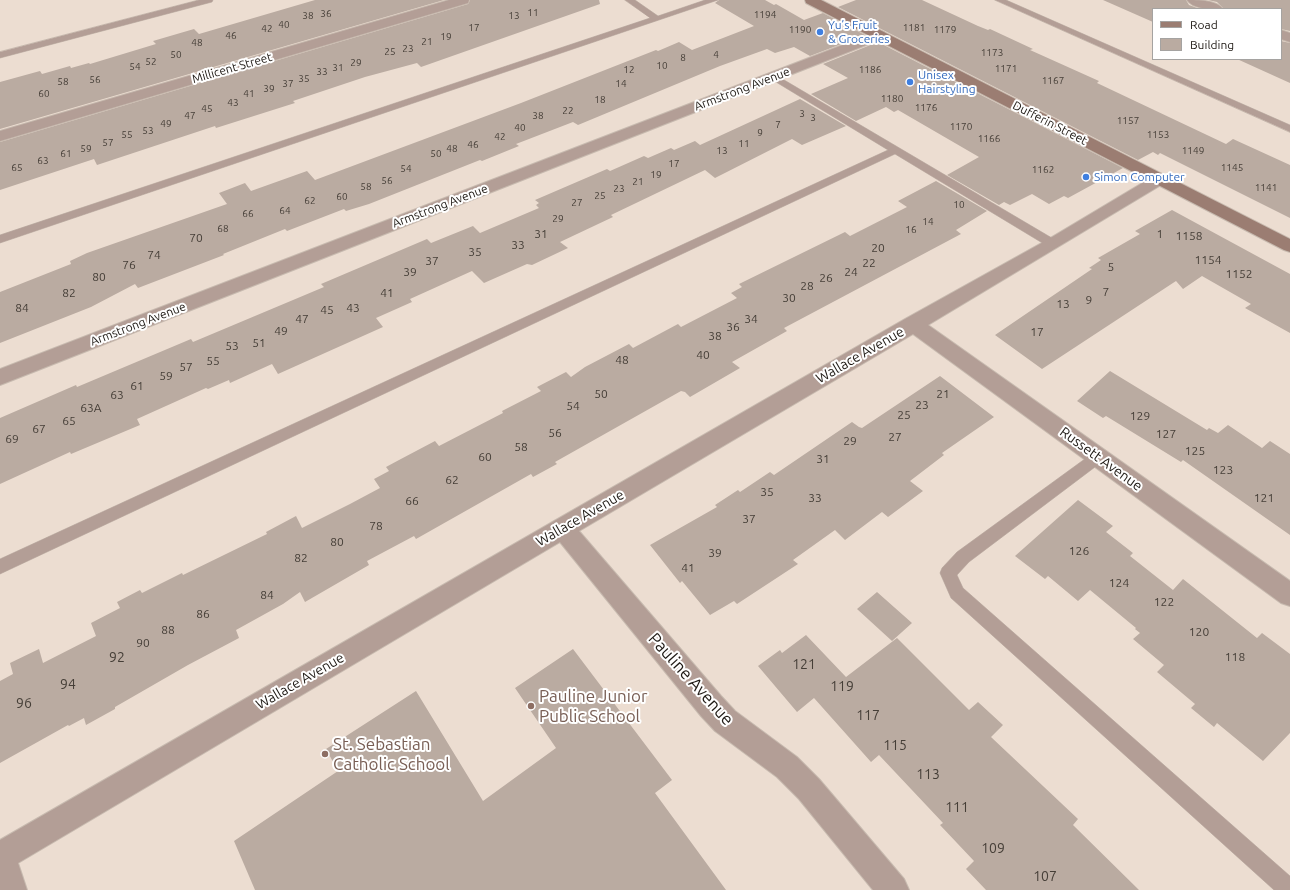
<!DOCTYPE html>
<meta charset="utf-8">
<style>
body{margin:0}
#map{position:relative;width:1290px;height:890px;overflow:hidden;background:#ecddd1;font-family:Ubuntu,sans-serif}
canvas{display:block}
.legend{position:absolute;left:1152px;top:8px;width:130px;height:52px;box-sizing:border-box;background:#fff;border:1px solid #a5a3a1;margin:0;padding:5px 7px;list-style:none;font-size:12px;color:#1e1914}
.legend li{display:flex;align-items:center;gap:8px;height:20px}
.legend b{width:20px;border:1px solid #a5a3a1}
</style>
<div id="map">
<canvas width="1290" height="890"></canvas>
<ul class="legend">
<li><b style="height:5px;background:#9b7d72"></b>Road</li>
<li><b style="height:11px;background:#baaba1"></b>Building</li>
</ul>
</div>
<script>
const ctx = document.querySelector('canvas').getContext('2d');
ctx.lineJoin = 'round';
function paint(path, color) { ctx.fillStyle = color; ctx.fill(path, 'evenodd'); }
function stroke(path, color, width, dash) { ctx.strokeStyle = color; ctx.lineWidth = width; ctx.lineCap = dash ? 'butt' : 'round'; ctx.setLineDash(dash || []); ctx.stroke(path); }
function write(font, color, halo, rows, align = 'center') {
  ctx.font = font + ' Ubuntu,sans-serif'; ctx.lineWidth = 4; ctx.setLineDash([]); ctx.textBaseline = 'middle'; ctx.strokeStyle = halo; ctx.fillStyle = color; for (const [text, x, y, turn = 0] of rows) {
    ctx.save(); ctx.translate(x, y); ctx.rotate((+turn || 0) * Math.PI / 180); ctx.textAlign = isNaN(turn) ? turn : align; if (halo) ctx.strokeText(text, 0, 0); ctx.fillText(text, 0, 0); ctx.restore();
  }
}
paint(new Path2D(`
 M315,0H444L0,129V82L40,71L42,74L70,66L71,68L89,63L90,64L156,44L153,41L194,29L199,34Z
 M470,0H599L600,4L421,67L417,63L365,77L293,101L295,103L216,128L215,126L97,165L94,159L0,190V142L468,4Z
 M719,0H765L774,5L776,4L804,20L823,13L865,35L810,56L794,47L775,53L767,49L720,66L578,125L573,122L516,144L519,146L482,161L480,160L369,204L346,211L344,209L287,231L285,229L223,254L224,255L138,288L135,284L91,307L0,343V292L71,264L70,261L87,253L227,204L219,193L245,183L251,191L307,171L315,180L521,103L656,50L658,51L679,42L692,50L754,26L715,3Z
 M856,0H922L978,26L988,30L990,29L1033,49L1030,50L1099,81L1097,83L1226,144L1233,139L1290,165V218L1160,153L1158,155L1153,152L1138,160L838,7Z
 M1103,0H1186L1189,5L1200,9H1153V22Z
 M1208,0H1290V31L1281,29V9H1224L1217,2Z
 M1281,41L1290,43V83L1237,59H1281Z
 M878,42L1123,168L1068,198L1064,196L1049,204L1032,194L1010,205L1004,202L999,205L947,175L979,157L898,110L894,112L886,107L856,121L811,94L848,78L823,64Z
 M800,99L846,126L802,145L792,139L715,178L705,170L611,215L613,217L560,242L568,248L532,265L527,264L484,283L472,271L410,299L412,302L376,318L383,327L278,374L272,364L230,383L229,380L208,389L206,388L137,419L140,425L71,454L70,452L0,484V418L76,385L77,387L191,339L193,342L324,287L321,284L427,239L431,243L473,226L480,233L539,208L536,205L539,203L535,200L607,169L610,171L644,156L648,158L671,148L674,150L695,141L700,145Z
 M936,181L987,211L956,230L961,234L784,328L787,331L732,362L740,368L690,397L685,392L681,391L555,462L557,464L533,477L531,474L416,539L414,536L367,561L369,565L305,602L300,592L283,604L236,630L239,638L188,665L115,707V709L86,725L84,718L69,726L68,725L0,763V681L13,674L10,663L39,649L43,663L96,636L91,623L120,608L117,602L140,590L142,593L182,573L183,575L267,534L266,532L296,516L302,528L350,504L380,488L374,479L389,471L386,467L399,460L435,441L439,446L503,413L502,411L541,391L537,387L566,372L571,377L585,367L629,344L633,348L678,324L681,327L737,298L731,293L742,287L739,284L845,232L850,236L907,207L898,201Z
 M1172,210L1290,274V333L1245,308L1251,304L1202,276L1183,289L1176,281L1042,369L995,335L1092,269L1089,268L1101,260L1098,258L1140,234L1135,231Z
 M1110,371L1207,430L1209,428L1218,433L1228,425L1262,448L1270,441L1290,454V535L1183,460L1181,462L1106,416L1103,418L1077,401Z
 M940,376L994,417L942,453L944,455L910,481L923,491L888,517L882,512L845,540L835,530L793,560L798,564L737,604L734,601L710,615L682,581L680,583L650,545L717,507L715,505L738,490L740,492L770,472L774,475L852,422L859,427L862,428Z
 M1078,500L1113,526L1106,532L1133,553L1130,556L1173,590L1183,579L1257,638L1262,633L1290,654V733L1263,761L1217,723L1214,727L1191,708L1195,704L1157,672L1164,665L1133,639L1140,633L1135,629L1136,628L1090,590L1078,601L1048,576L1045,579L1015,556Z
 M877,592L912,623L892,641L857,609Z
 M806,635L846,677L897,638L969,710L978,702L1003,725L991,737L1078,819L1073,825L1139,890H986L966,869L974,861L940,825L943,823L879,755L871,762L814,698L797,712L758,666L780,650L782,653Z
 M573,649L672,780L655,793L726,890H255L234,841L338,771L326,749L416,691L483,801L556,748L515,688Z`), '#baaba1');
const lane = new Path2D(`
 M199,0H213L212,2L0,58V52Z
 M625,0H635L658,16L705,0H718L0,243V235L650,18Z
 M995,0H1006L1290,125V132Z
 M774,74L1057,241L1059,244L1053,248L1049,247L895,154L0,574V559L888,150L771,79L769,77Z
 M1098,451L1103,453L1106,457L1103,461L969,562L957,575L963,588L1290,876V890H1274L951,598L940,573L942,568L957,552L1093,453Z`);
const street = new Path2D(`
 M449,0H469L468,3L0,141V131Z
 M1187,0C1198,0 1216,0 1223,9C1213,9 1194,10 1187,0Z
 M1281,30L1290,33V42L1281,39Z
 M879,31L884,32L886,35L884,38L0,385V369Z
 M1160,174L1166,176L1168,179L1166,182L928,325L1290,581V606L1281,603L913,334L579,531L721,696L735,711L797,757L819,779L904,879L909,890H873L799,799L777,777L715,731L701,716L560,542L18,863L27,890H0V840L905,319L1047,240L1154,176Z`);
const secondary = new Path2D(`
 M805,0H821L1290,239V252L1284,250L806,3Z`);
stroke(lane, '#c7baaf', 1);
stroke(street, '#c7baaf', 2);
stroke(secondary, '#c7baaf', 2);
paint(lane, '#b39e96');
paint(street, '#b39e96');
paint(secondary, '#9b7d72');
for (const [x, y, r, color] of [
 [820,32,4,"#3f7fe0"],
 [910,82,4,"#3f7fe0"],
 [1086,177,4,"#3f7fe0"],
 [531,706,4,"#8d6e63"],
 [325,754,4,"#8d6e63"]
]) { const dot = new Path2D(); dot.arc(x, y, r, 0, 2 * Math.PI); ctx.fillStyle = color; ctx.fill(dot); stroke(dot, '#fff', 1.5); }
write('10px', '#453e37', null, [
 ["11",533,13],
 ["36",326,14],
 ["1194",765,15],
 ["38",308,16],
 ["13",514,16],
 ["40",284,25],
 ["17",474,28],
 ["1181",914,28],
 ["42",267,29],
 ["1190",800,30],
 ["1179",945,30],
 ["46",231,36],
 ["19",446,37],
 ["21",427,42],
 ["48",197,43],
 ["23",408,49],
 ["25",390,52],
 ["1173",992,53],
 ["50",176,55],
 ["4",716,55],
 ["8",683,58],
 ["52",151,62],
 ["29",356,63],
 ["10",662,66],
 ["54",135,67],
 ["31",338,68],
 ["1171",1006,69],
 ["12",629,70],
 ["1186",870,70],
 ["33",322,72],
 ["35",304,79],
 ["56",95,80],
 ["1167",1053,81],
 ["58",63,82],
 ["37",288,84],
 ["14",621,84],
 ["39",269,89],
 ["60",44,94],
 ["41",249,94],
 ["1180",892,99],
 ["18",600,100],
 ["43",233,103],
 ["1176",926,108],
 ["45",207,109],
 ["22",568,111],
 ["3",802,114],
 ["47",190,116],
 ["38",538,116],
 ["3",813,118],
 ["1157",1128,121],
 ["49",166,124],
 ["7",778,125],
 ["1170",961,127],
 ["40",520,128],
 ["53",148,131],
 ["9",760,133],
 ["55",127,135],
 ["1153",1158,135],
 ["42",500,137],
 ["1166",989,139],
 ["57",108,143],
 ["11",744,144],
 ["46",473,145],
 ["59",86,149],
 ["48",452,149],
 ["13",722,151],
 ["1149",1193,151],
 ["61",66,154],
 ["50",436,154],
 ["63",43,161],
 ["17",674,164],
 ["65",17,168],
 ["1145",1232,168],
 ["54",406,169],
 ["1162",1043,170],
 ["19",656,175],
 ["56",387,181],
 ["21",638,182],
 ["58",366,187],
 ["1141",1266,188],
 ["23",619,189],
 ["25",600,196],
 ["60",342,197],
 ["62",310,201],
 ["27",577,203],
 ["10",959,205],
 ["64",285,211],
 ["66",248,214],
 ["29",558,219],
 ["14",928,222],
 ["68",223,229],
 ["16",911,230]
]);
write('12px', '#366cbe', '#fff', [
 ["Yu’s Fruit",828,25],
 ["& Groceries",828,39],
 ["Unisex",918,75],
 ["Hairstyling",918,89],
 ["Simon Computer",1094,177]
], 'left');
write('12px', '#1e1914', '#fff', [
 ["Millicent Street",232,68,-16],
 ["Armstrong Avenue",742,89,-21],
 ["Dufferin Street",1050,123,27],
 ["Armstrong Avenue",440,206,-21],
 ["Armstrong Avenue",138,324,-21]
]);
write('12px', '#453e37', null, [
 ["31",541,234],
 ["1",1160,234],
 ["1158",1189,236],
 ["70",196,238],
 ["33",518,245],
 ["20",878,248],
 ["35",475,252],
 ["74",154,255],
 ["1154",1208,260],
 ["37",432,261],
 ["22",869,263],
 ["76",129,265],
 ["5",1111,267],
 ["39",410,272],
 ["24",851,272],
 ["1152",1239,274],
 ["80",99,277],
 ["26",826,278],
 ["28",807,286],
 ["7",1106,292],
 ["82",69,293],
 ["41",387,293],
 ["30",789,298],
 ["9",1089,300],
 ["13",1063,304],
 ["84",22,308],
 ["43",353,308],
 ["45",327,310],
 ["47",302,319],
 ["34",751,319],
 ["36",733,327],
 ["49",281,331],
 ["17",1037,332],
 ["38",715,336],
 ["51",259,343],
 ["53",232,346],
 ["40",703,355],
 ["48",622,360],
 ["55",213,361],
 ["57",186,367],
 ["59",166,376],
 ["61",137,386],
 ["50",601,394],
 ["21",943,394],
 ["63",117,395],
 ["23",922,405],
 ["54",573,406],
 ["63A",91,408],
 ["25",904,415],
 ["129",1140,416],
 ["65",69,421],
 ["67",39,429],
 ["56",555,433],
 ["127",1166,434],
 ["27",895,437],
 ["69",12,439],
 ["29",850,441],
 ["58",521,447],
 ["125",1195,451],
 ["60",485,457],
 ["31",823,459],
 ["123",1223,470],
 ["62",452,480],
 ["35",767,492],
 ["33",815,498],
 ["121",1264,498],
 ["66",412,501],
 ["37",749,519],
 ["78",376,526],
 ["80",337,542],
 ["126",1079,551],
 ["39",715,553],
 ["82",301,558],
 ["41",688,568],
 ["124",1119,583],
 ["84",267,595],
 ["122",1164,602],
 ["86",203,614],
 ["88",168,630],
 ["120",1199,632],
 ["90",143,643],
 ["118",1235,657]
]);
write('14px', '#1e1914', '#fff', [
 ["Wallace Avenue",860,355,-30],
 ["Russett Avenue",1101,459,36],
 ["Wallace Avenue",580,518,-30],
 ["Wallace Avenue",300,681,-30]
]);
write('14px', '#453e37', null, [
 ["92",117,657],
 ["121",804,664],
 ["94",68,684],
 ["119",842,686],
 ["96",24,703],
 ["117",868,715],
 ["115",895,745],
 ["113",928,774],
 ["111",957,807],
 ["109",993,848],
 ["107",1045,876]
]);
write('17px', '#1e1914', '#fff', [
 ["Pauline Avenue",691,679,48]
]);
write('17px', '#785e54', '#fff', [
 ["Pauline Junior",539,696],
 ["Public School",539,716],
 ["St. Sebastian",333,744],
 ["Catholic School",333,764]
], 'left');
</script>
